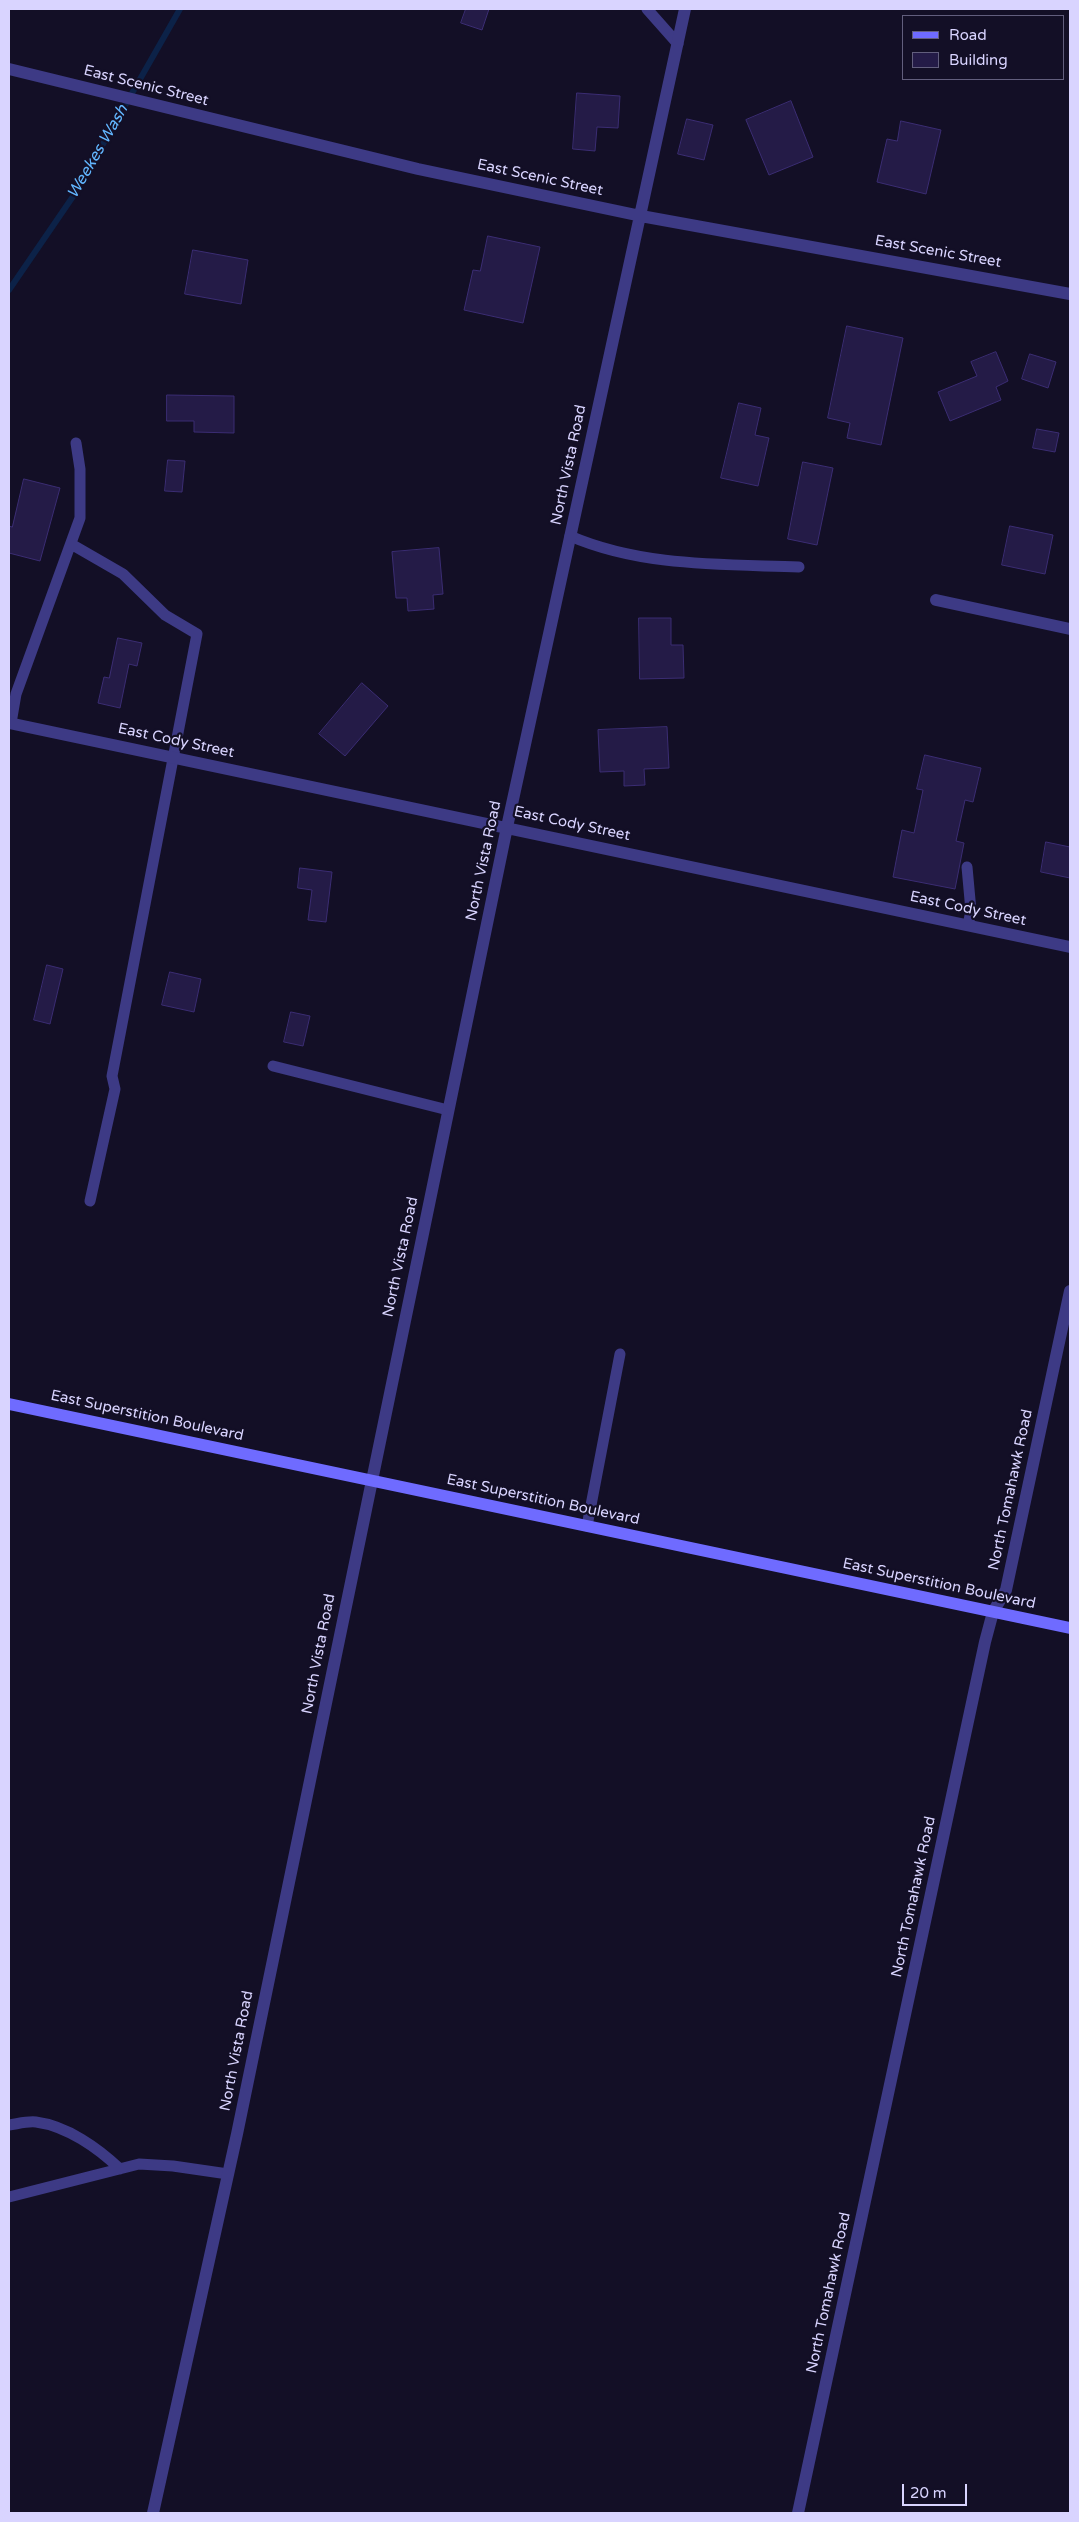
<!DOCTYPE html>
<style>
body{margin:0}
#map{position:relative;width:1079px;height:2522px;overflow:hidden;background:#130f26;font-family:"Varela Round",sans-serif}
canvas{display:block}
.frame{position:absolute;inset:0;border:10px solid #d9d4ff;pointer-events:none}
.legend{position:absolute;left:902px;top:15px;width:162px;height:65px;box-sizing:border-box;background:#130f26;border:1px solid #625e7d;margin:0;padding:6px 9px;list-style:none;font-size:15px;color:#d9d4ff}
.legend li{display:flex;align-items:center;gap:10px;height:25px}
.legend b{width:25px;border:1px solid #625e7d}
.scale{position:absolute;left:902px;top:2484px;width:65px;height:22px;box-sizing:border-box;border:2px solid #d9d4ff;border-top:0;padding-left:6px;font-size:15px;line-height:18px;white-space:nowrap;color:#d9d4ff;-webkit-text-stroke:4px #130f26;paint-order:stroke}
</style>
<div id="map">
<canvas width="1079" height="2522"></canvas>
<div class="frame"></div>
<ul class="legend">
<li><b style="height:6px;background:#6f6bff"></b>Road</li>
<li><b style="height:14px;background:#241b47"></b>Building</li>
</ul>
<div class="scale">20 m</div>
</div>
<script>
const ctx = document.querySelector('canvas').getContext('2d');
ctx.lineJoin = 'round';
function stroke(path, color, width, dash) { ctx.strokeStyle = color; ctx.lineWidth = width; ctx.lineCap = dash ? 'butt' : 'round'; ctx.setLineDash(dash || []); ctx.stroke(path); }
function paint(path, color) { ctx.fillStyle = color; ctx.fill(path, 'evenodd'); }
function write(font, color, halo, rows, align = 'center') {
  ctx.font = font + ' "Varela Round",sans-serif'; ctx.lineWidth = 4.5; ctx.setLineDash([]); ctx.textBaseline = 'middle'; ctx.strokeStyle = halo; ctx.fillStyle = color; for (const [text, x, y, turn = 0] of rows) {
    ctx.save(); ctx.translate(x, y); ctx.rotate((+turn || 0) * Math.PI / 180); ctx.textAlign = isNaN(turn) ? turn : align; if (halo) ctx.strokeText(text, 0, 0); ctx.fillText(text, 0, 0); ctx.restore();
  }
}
stroke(new Path2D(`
 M9,290L74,195L180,9`), '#0c2248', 6);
const building = new Path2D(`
 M466,9H489L482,30L461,23Z
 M577,93L620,96L618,128L597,127L595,151L573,149Z
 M791,101L813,157L769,175L746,120Z
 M687,119L713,125L704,160L678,154Z
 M901,121L941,130L926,194L877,182L887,139L897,141Z
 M488,236L540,247L523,323L464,310L473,270L480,271Z
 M193,250L248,260L241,304L185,294Z
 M847,326L903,338L881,445L847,438L850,423L828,418Z
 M996,352L1008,381L996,387L1001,400L950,421L938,392L977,376L971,362Z
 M1030,354L1056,362L1048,388L1022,379Z
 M167,395L234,396V433L194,432V421H167Z
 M739,403L761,408L755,435L769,438L758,486L721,478Z
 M1037,429L1059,433L1055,452L1033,448Z
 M168,460L185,461L182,492L165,491Z
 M803,462L833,468L817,545L788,539Z
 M24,479L60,488L40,561L9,553V526L12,527Z
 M1010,526L1053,535L1045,574L1002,565Z
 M439,548L443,594L433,595L434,609L408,611L407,598H396L392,552Z
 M639,618H671V645H683L684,678L640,679Z
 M118,638L142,643L137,666L129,664L120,708L98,703L104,677L109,678Z
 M362,683L388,706L345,756L319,734Z
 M667,727L669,768L644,769L645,785L624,786V771L600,772L598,730Z
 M925,755L981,768L973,802L965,800L956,841L964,843L955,889L893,877L902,830L914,833L923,790L917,789Z
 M1046,842L1070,847V878L1041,872Z
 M300,868L332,872L326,922L308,920L312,890L298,888Z
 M47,965L63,969L50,1024L34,1020Z
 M170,972L201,979L194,1012L162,1005Z
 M291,1012L310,1016L303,1046L284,1042Z`);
paint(building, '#241b47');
stroke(building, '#3b2d73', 1);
stroke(new Path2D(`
 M647,9L678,44
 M570,536C642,567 722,564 799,567
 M71,544L123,574L165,615L197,634L112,1076L115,1089L90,1201
 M11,723L16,694L80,518V469L76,443
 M967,867L971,911L968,925
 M273,1066L448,1110
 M587,1526L620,1354
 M9,2125C17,2124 27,2121 36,2122C67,2126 98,2148 120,2169
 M9,2197L139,2164L173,2166L228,2174`), '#3d3a85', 11);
stroke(new Path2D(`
 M9,69L418,169L641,216L1070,294
 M936,600L1070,629
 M9,723L1070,947
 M153,2513L237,2134L507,827L685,9`), '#3d3a85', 12);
stroke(new Path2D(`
 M798,2513L985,1642L993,1612L1006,1590L1070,1291`), '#3d3a85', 12);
stroke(new Path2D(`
 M9,1404L1070,1628`), '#6f6bff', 12);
write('15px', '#d9d4ff', '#130f26', [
 ["East Scenic Street",146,86,14],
 ["East Scenic Street",540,178,12],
 ["East Scenic Street",938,252,10],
 ["North Vista Road",569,465,-78],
 ["East Cody Street",176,741,12],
 ["East Cody Street",572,824,12],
 ["North Vista Road",484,861,-78],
 ["East Cody Street",968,909,12],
 ["North Vista Road",401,1257,-78],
 ["East Superstition Boulevard",147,1416,12],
 ["North Tomahawk Road",1011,1490,-78],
 ["East Superstition Boulevard",543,1500,12],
 ["East Superstition Boulevard",939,1584,12],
 ["North Vista Road",319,1654,-79],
 ["North Tomahawk Road",914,1897,-78],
 ["North Vista Road",237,2051,-79],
 ["North Tomahawk Road",829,2293,-78]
]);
write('italic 16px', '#62b6ff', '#130f26', [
 ["Weekes Wash",98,152,-60]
]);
</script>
